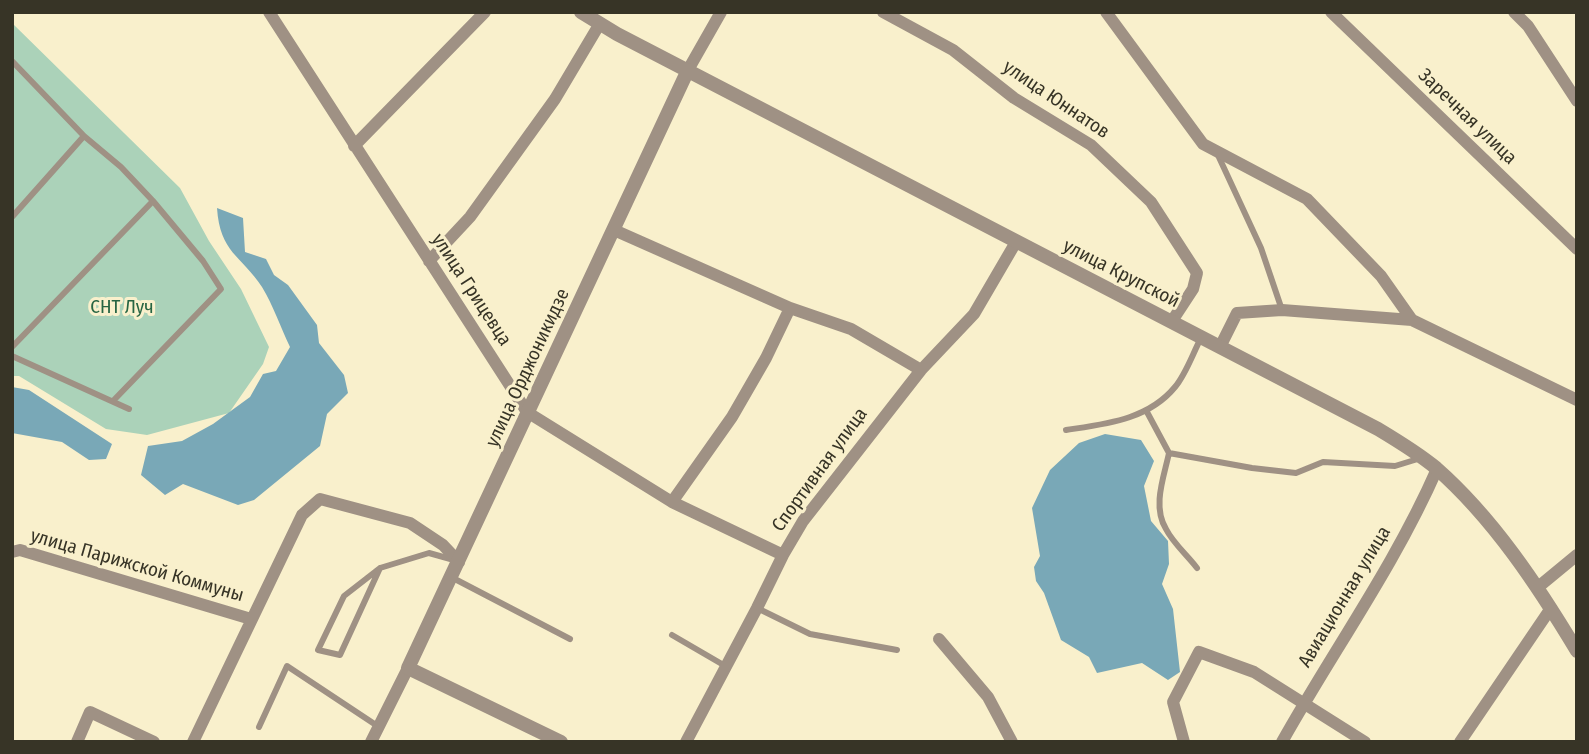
<!DOCTYPE html>
<meta charset="utf-8">
<style>
body{margin:0}
#map{position:relative;width:1589px;height:754px;overflow:hidden;background:#f9f0cc;font-family:"Fira Sans Condensed",sans-serif}
canvas{display:block}
.frame{position:absolute;inset:0;border:14px solid #373426;pointer-events:none}
</style>
<div id="map">
<canvas width="1589" height="754"></canvas>
<div class="frame"></div>
</div>
<script>
const ctx = document.querySelector('canvas').getContext('2d');
ctx.lineJoin = 'round';
function paint(path, color) { ctx.fillStyle = color; ctx.fill(path, 'evenodd'); }
function stroke(path, color, width, dash) { ctx.strokeStyle = color; ctx.lineWidth = width; ctx.lineCap = dash ? 'butt' : 'round'; ctx.setLineDash(dash || []); ctx.stroke(path); }
function write(font, color, halo, rows, align = 'center') {
  ctx.font = font + ' "Fira Sans Condensed",sans-serif'; ctx.lineWidth = 6; ctx.setLineDash([]); ctx.textBaseline = 'middle'; ctx.strokeStyle = halo; ctx.fillStyle = color; for (const [text, x, y, turn = 0] of rows) {
    ctx.save(); ctx.translate(x, y); ctx.rotate((+turn || 0) * Math.PI / 180); ctx.textAlign = isNaN(turn) ? turn : align; if (halo) ctx.strokeText(text, 0, 0); ctx.fillText(text, 0, 0); ctx.restore();
  }
}
paint(new Path2D(`
 M12,23L180,188L209,241L241,289L269,347L263,364L229,413L147,435L106,429L19,376H12Z`), '#abd2b9');
paint(new Path2D(`
 M217,208L243,218L245,252L266,259L274,275L288,285L317,325L319,343L344,375L348,393L327,414L320,446L254,500L238,505L183,484L165,495L141,475L148,446L182,441L213,424L250,397L263,374L276,371L290,347C281,328 273,305 262,287C241,255 220,253 217,208Z
 M12,387L29,390L112,444L106,459L89,460L62,442L12,433Z
 M1105,434L1141,440L1154,461L1144,486L1151,521L1168,541L1169,564L1162,584L1173,609L1180,672L1168,680L1142,663L1097,673L1089,657L1061,640L1044,593L1036,581L1034,567L1040,556L1032,508L1050,470L1079,443Z`), '#79a8b7');
stroke(new Path2D(`
 M12,61L84,136L121,167L153,201L12,347
 M1217,153L1261,248L1282,310
 M12,217L84,136
 M12,356L129,409
 M113,401L221,289L203,261L153,201
 M1147,412L1169,453C1164,477 1152,506 1166,529C1173,543 1187,555 1197,568
 M1066,430C1105,424 1148,420 1175,387C1186,374 1193,353 1201,338
 M1169,453L1252,468L1296,473L1323,462L1395,466L1421,458
 M380,568L340,655L318,650L344,596L380,568L429,553L454,560
 M451,577L570,639
 M757,608L810,634L897,650
 M672,635L727,667
 M259,727L287,666L379,727`), '#9f9184', 6);
stroke(new Path2D(`
 M269,12L527,412L672,502L783,555
 M883,12L953,50L1014,98L1091,145L1151,202L1197,273L1193,289L1172,321
 M1106,12L1203,144L1307,199L1381,276L1412,320L1577,400
 M1331,12L1577,249
 M1514,12L1528,26L1577,101
 M688,70L721,12
 M354,146L485,12
 M614,230L790,308L766,358L732,417L672,502
 M429,261L470,217L555,99L599,25
 M790,308L851,329L921,370
 M1220,347L1237,313L1282,310L1412,320
 M12,552L20,550L251,619
 M1537,588L1577,555
 M939,639L988,697L1012,742
 M77,742L90,712L154,742
 M193,742L302,515L320,499L410,523L443,545L459,562
 M371,742L408,668
 M686,742L757,608L783,555L803,521L921,370L974,314L1016,242
 M1184,742L1173,702L1199,652L1254,672L1365,742
 M1282,742C1333,651 1395,565 1437,469
 M1460,742L1551,608`), '#9f9184', 12);
stroke(new Path2D(`
 M581,12L617,34L1378,429C1398,441 1418,453 1436,468C1493,518 1538,586 1577,651
 M561,742L408,668L688,70`), '#9f9184', 14);
write('19px', '#373426', '#f9f0cc', [
 ["улица Юннатов",1056,100,34],
 ["Заречная улица",1467,117,44],
 ["улица Крупской",1121,274,27],
 ["улица Грицевца",471,290,57],
 ["улица Орджоникидзе",528,368,-65],
 ["Спортивная улица",820,470,-54],
 ["улица Парижской Коммуны",137,566,16],
 ["Авиационная улица",1345,597,-59]
]);
write('19px', '#276543', '#f9f0cc', [
 ["СНТ Луч",122,308]
]);
</script>
